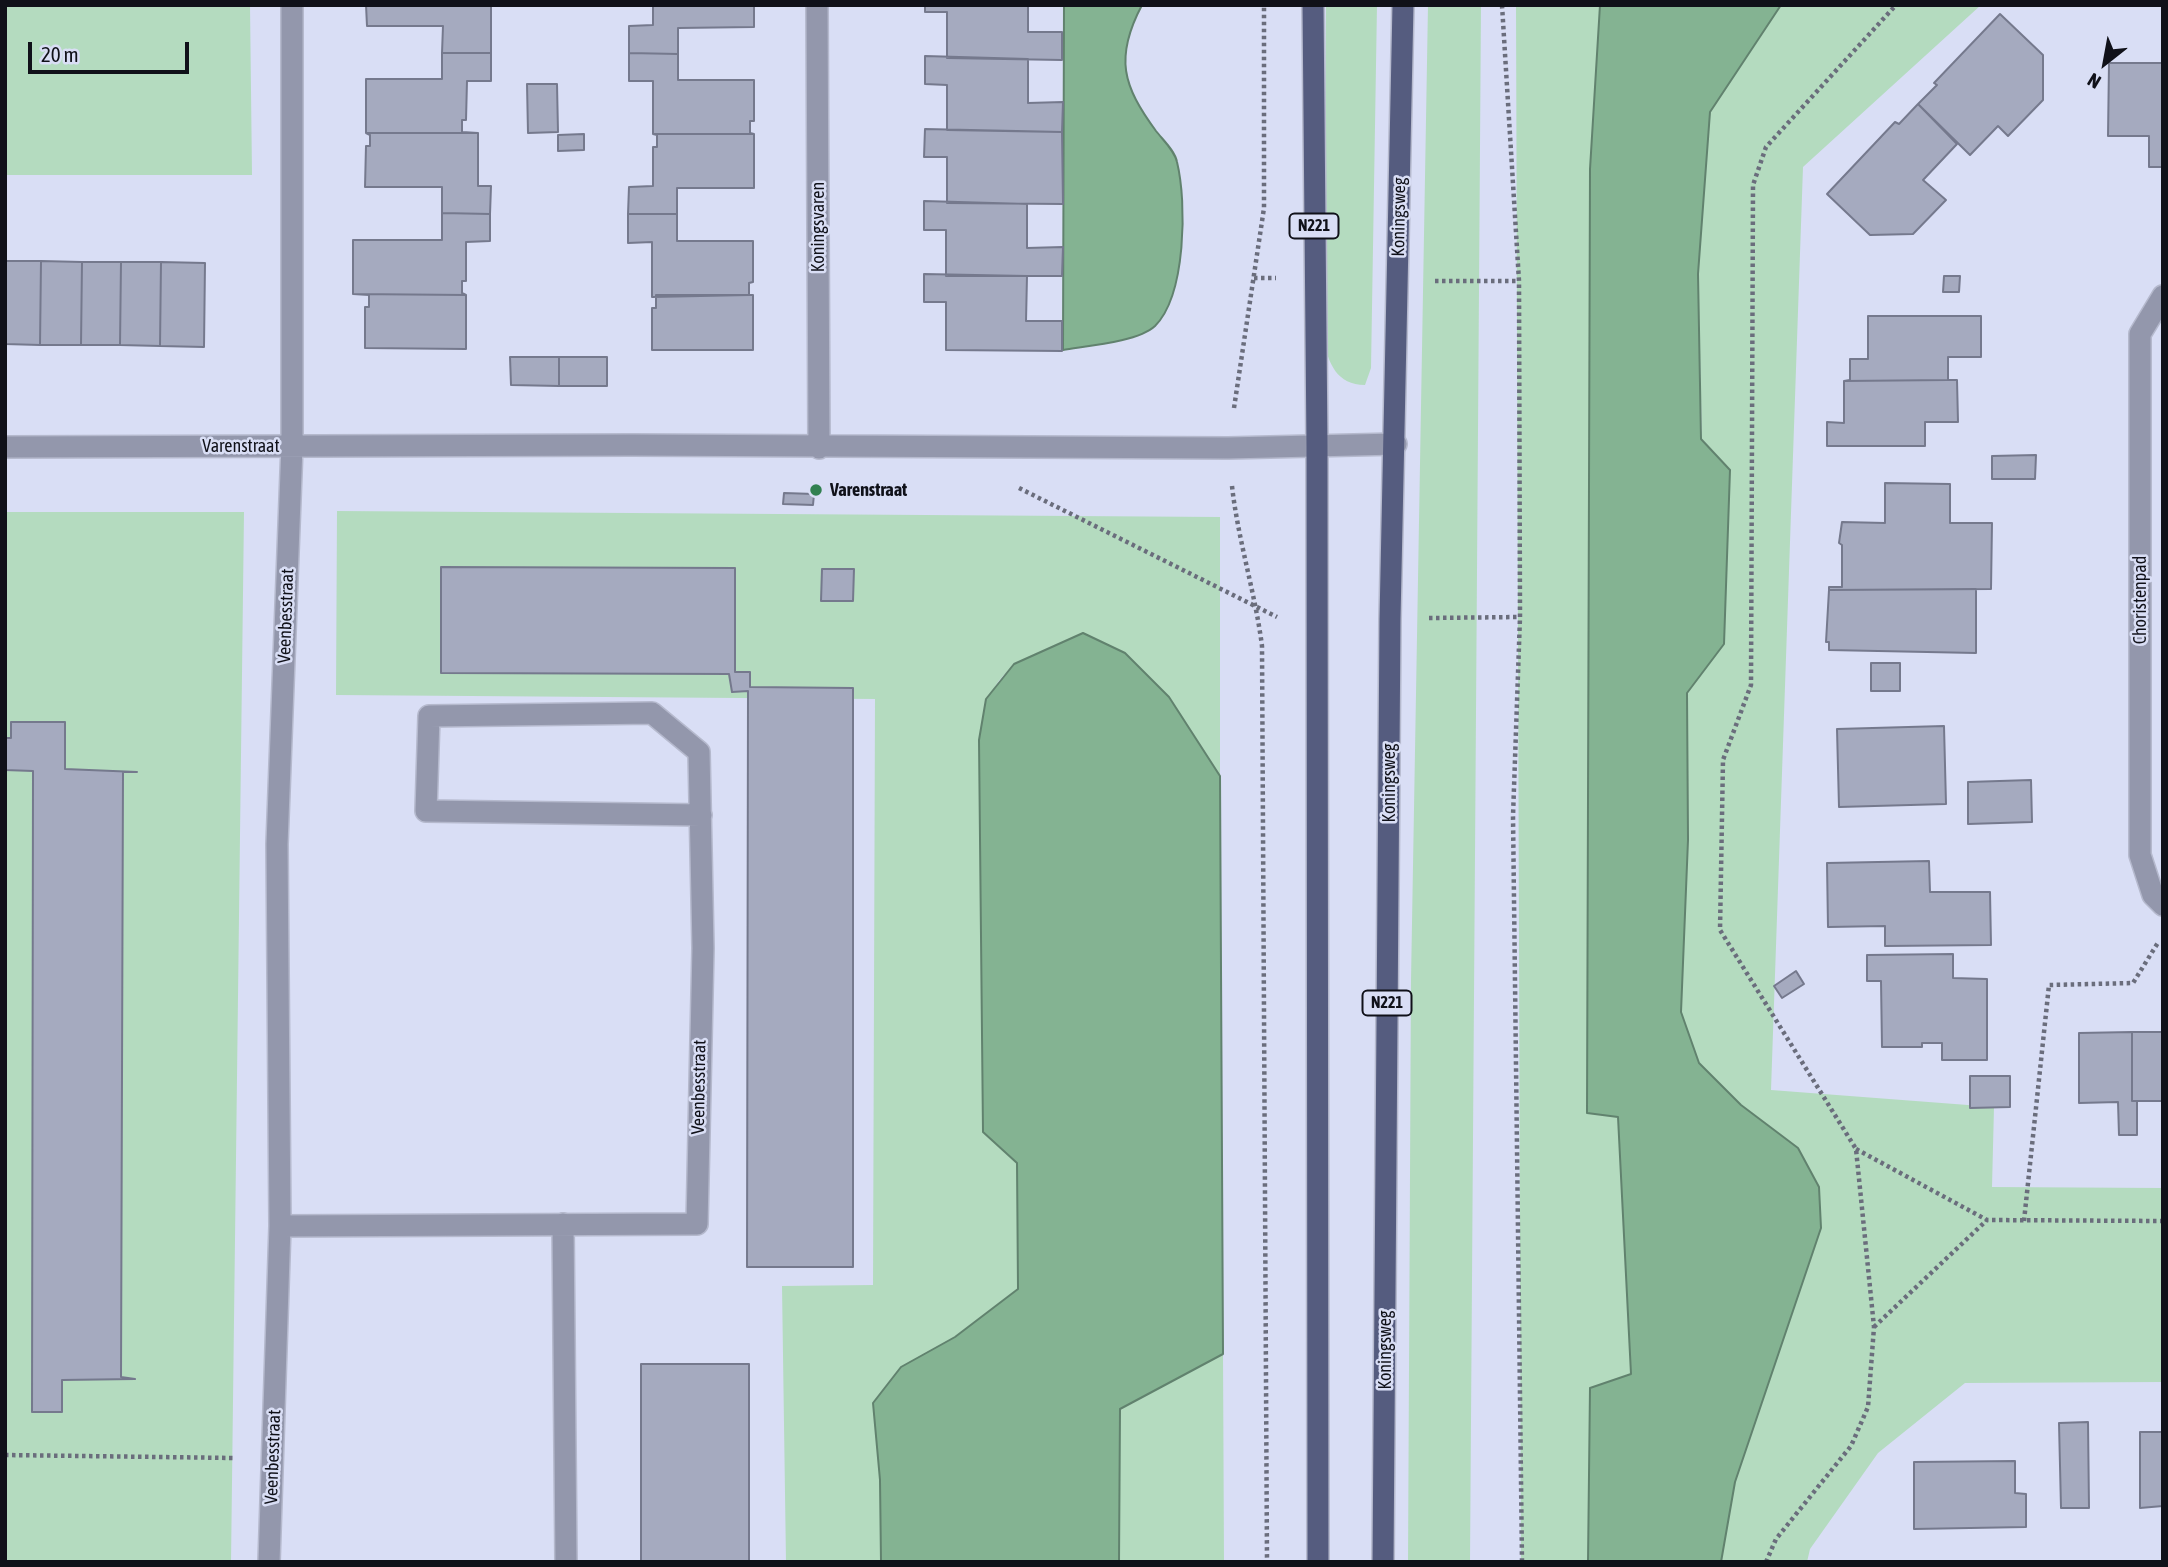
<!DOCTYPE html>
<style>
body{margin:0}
#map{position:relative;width:2168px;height:1567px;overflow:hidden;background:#d9def5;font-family:"Asap Condensed",sans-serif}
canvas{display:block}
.frame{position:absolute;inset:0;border:7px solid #101119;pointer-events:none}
.north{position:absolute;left:2070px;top:28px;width:70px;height:70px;-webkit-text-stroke:5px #d9def5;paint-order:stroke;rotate:211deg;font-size:19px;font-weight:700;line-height:28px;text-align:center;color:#101119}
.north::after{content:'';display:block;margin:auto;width:24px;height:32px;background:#101119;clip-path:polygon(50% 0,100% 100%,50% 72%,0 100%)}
.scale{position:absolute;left:28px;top:42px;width:161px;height:32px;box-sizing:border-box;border:4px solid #101119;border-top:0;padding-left:9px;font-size:21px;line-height:24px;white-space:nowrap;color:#101119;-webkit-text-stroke:5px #d9def5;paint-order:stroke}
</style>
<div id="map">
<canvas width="2168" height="1567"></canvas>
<div class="frame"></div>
<div class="north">N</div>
<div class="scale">20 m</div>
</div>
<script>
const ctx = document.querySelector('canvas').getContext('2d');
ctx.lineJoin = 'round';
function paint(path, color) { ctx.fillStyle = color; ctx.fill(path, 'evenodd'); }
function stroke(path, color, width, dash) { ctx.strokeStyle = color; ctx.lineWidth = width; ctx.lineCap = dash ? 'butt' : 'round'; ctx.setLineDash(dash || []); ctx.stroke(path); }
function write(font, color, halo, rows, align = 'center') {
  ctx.font = font + ' "Asap Condensed",sans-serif'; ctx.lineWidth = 5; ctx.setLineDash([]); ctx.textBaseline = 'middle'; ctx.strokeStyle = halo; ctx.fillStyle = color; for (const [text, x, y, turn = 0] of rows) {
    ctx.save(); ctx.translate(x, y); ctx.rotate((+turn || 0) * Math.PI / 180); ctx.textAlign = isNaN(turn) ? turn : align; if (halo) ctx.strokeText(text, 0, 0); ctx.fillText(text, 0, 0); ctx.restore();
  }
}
paint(new Path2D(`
 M5,5H250L252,175H5Z
 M1326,5H1377L1371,368L1365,385C1337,385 1328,363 1324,340Z
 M1428,5H1481L1470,1562H1408L1411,980Z
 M1516,5H1600L1590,169L1588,1113L1618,1117L1631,1374L1590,1388L1588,1562H1521Z
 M1781,5H1981L1803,167L1771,1090L1994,1107L1992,1187L2163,1188V1382L1965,1383L1878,1453L1810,1549L1807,1562H1721L1735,1482L1821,1228L1819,1187L1798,1148L1741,1105L1699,1063L1681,1012L1688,840L1687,693L1724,644L1730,470L1702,439L1698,274L1710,112Z
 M337,511L1220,517V776L1169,697L1030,659C992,672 985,705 979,740L983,1131L1017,1163L1018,1290L955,1337L901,1367L873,1403L880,1480L881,1562H786L782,1286L873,1285L875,699L336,695Z
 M5,512H244L231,1562H5Z
 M1223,1354L1224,1562H1119L1120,1409Z`), '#b4dbbf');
const water = new Path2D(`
 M1064,5H1142C1114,58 1123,86 1156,131C1163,140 1175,151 1177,162C1187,203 1186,295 1155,326C1138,342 1086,346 1063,350Z
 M1600,5H1781L1710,112L1698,274L1701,439L1730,470L1724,644L1687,693L1688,840L1681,1012L1699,1063L1741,1105L1798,1148L1819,1187L1821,1228L1735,1482L1721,1562H1588L1590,1388L1631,1374L1618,1117L1587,1113L1590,169Z
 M1083,633L1125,653L1169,697L1220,776L1223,1354L1120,1409L1119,1562H881L880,1480L873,1403L901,1367L955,1337L1018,1289L1017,1163L983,1132L979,740L986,699L1014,664Z`);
paint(water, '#84b392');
stroke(water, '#61826e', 2);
const building = new Path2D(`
 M366,5H491V53H442L443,26H367Z
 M653,5H754V27L678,28V54L629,53V26L653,25Z
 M925,5H1028V32H1062V60L947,58V12H925Z
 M2000,14L2043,55V100L2008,136L1998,126L1970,155L1918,104L1937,85L1934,83Z
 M442,53H491V81H467L466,120H462V132L478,133H366V79H442Z
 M629,53L678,54V80H754V121H750V133L754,134H653V81H629Z
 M925,56L1028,59V103L1063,102L1062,132L947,130V85L925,84Z
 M2109,63H2163V167H2149V136H2108Z
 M527,84H557L558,132L528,133Z
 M1918,104L1957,144L1923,180L1946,200L1913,234L1870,235L1827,194L1895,122L1899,124Z
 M925,129L1062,132L1063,204L947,203V157H924Z
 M366,133H478V186H491L490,214L442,213V187H365L366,146H370V135Z
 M584,134V150L558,151V135Z
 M653,134H754V188H677V214H628L629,187L653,186V147H657V135Z
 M924,201L1027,204V248L1063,247L1062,276H946V230H924Z
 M442,213L490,214V241L466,242V281H462V293L466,295L353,294V240H442Z
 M628,214H677V241H753V282L749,283V295L652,297V242L628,243Z
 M5,261H41L40,345L5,344Z
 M41,261L82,262L81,345H40Z
 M82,262H121L120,345H81Z
 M121,262H161L160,346L120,345Z
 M161,262L205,263L204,347L160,346Z
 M924,274L1027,276L1026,321H1062V351L946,350V302H924Z
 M1944,276H1960L1959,292H1943Z
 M353,294L466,295V349L365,348V307H369V295Z
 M656,295H753V350H652V308H656Z
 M1868,316H1981V357H1948V380L1844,381L1850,380V359H1868Z
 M510,357H559V386L511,385Z
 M559,357H607V386H559Z
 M1948,380H1957L1958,422H1925V446H1827V422L1844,423V381Z
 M2036,455L2035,479H1992V456Z
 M1885,483L1950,484V523H1992L1991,589L1829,590V587H1842V545L1839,543L1842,522L1885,523Z
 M784,493L814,494L813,505L783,504Z
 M441,567L735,568V672H750V687L853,688V1267H747L748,691L732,692L729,674L441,673Z
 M822,569H854L853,601H821Z
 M1976,589V653L1829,650V642H1826L1829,590Z
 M1871,663H1900V691H1871Z
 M11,722H65V769L137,772H123L121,1377L135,1379L62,1380V1412H32L33,771L5,770V738H11Z
 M1944,726L1946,804L1839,807L1837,729Z
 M2031,780L2032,822L1968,824V782Z
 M1929,861L1930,892H1990L1991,945L1885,946V926L1828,927L1827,863Z
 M1953,954V978L1987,979V1060H1942V1043H1922V1047H1882L1881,981H1867V955Z
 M1796,971L1804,984L1782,998L1774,986Z
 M2132,1032V1101H2137V1135H2119L2118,1102L2079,1103V1033Z
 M2132,1032H2163V1101H2132Z
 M1970,1076H2010V1107L1970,1108Z
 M641,1364H749V1562H641Z
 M2088,1422L2089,1508H2061L2059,1423Z
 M2140,1432H2163V1506L2140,1508Z
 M2015,1461V1493L2026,1494V1527L1914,1529V1462Z`);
paint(building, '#a5aabf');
stroke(building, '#75798d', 2);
const street = new Path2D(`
 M817,5L819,448
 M2163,296L2140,334V855L2153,895L2163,905
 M5,447L632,445L1228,448L1396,444
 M563,1224L566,1562
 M280,1226L697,1224L703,948L699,752L652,713L429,716L426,811L701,815
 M269,1562L280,1226L277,844L292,446V5`);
const primary = new Path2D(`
 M1313,5L1317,446L1318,1562
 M1383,1562L1390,619L1403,5`);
stroke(street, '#b5b9cd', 24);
stroke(primary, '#b5b9cd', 24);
stroke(new Path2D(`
 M1502,5L1519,281L1520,617L1513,816L1522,1562
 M1254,278H1276
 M1435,281H1519
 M1234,408L1264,208V5
 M1232,486C1238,540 1255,592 1262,646L1267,1562
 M1019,488L1277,617
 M1429,618L1520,617
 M1856,1149L1987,1220L2163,1221
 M2024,1221L2049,985L2133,983L2159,941
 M1874,1327L1987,1220
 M5,1455L235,1458
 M1766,1562L1776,1539L1851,1446L1868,1407L1874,1327L1856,1149L1720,930L1723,760L1751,685L1753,185L1766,147L1896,5`), '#6a6d7c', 4.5, [3.5, 3.5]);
stroke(street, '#9397ac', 21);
stroke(primary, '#555c7f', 21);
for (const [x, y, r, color] of [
 [816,490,7,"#318050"]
]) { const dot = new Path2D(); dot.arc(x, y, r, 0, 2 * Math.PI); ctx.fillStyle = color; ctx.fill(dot); stroke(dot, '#d9def5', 2.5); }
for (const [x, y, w] of [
 [1314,226,49],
 [1387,1003,49]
]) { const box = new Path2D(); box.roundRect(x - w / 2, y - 12.5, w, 25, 5); ctx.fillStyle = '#d9def5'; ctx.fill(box); stroke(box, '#101119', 2); }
write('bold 16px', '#101119', null, [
 ["N221",1314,226],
 ["N221",1387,1003]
]);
write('18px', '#101119', '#d9def5', [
 ["Koningsweg",1399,217,-89],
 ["Koningsvaren",818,227,-90],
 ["Varenstraat",241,446],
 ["Choristenpad",2140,600,-90],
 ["Veenbesstraat",286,616,-88],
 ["Koningsweg",1389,783,-90],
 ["Veenbesstraat",699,1087,-89],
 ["Koningsweg",1385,1350,-90],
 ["Veenbesstraat",273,1457,-88]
]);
write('bold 18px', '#101119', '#d9def5', [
 ["Varenstraat",830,490]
], 'left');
</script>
